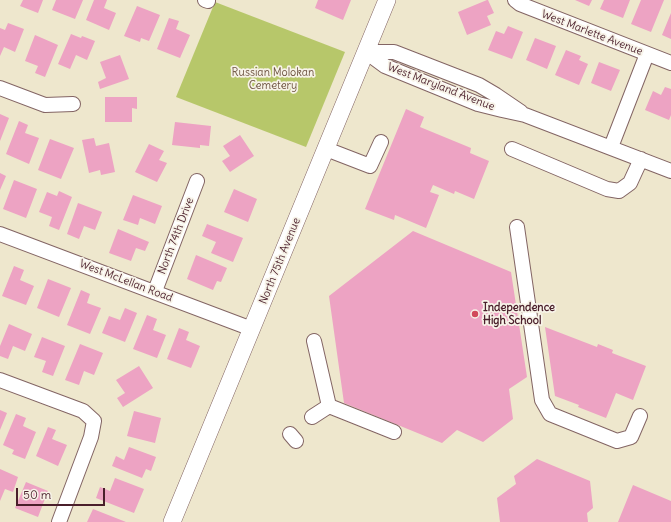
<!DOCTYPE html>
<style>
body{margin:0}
#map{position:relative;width:671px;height:522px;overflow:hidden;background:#eee7cd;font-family:Delius,sans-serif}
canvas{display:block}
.scale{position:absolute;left:16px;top:488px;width:89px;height:18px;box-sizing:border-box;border:2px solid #4a1f2b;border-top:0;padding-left:5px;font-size:12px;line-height:14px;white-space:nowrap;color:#4a1f2b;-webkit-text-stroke:3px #f7f3e8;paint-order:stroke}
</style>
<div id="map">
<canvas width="671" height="522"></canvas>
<div class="scale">50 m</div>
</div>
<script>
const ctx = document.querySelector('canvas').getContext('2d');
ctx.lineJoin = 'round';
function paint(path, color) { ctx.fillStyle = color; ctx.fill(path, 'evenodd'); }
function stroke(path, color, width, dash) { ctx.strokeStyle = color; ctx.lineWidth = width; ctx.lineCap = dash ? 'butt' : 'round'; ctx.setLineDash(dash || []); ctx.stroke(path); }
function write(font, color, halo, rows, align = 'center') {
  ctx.font = font + ' Delius,sans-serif'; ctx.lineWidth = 3.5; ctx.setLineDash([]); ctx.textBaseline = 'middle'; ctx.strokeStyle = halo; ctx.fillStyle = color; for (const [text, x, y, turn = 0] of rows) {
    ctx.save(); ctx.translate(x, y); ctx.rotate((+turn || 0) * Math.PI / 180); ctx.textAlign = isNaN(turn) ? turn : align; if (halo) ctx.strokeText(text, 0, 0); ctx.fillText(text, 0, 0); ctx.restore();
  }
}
paint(new Path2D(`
 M215,2L345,52L306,147L176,97Z`), '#b7c76a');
paint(new Path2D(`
 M23,0H43L38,13L20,6Z
 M56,0H83L75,19L52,10Z
 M94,0H107L104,8L116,13L109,30L86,20Z
 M318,0H351L343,20L315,8Z
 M487,0H488L494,13L487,16L491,25L467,35L458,12Z
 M575,0H592L589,6Z
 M604,0H630L623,18L600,9Z
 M641,0H664L651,32L631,24Z
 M137,6L160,15L149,41L141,38L140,42L124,36Z
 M671,13V39L662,35Z
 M169,18L179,21L176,29L190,35L180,58L157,49Z
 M8,23L24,29L15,52L4,47L0,56V28L5,30Z
 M508,26L523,32L512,59L488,50L496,31L504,34Z
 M71,34L81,38L82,36L95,41L87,60L76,55L70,69L58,64Z
 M35,35L58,45L45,77L35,73L38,66L25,61Z
 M535,38L556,46L547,69L526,60Z
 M566,50L581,56L579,60L588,64L579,85L555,75Z
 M120,55L129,79L100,89L98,82L106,78L100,62Z
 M599,62L620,70L611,91L591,83Z
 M665,87L671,89V115L669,120L645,110L653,91L661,95Z
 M105,97H137V109L132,108V122H105Z
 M406,109L424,117L420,127L471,148L470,153L489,161L474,199L455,191L454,194L433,185L430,192L439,195L426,228L395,215L394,220L365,209Z
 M0,114L9,118L0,141Z
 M19,121L28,125L25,133L39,138L29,164L6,154Z
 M175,122L211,126L209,146L200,145V148L172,145Z
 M240,135L254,156L230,172L222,161L230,156L223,146Z
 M94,138L96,146L109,143L115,172L101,175L100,170L89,173L82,140Z
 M50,139L74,148L61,179L38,170Z
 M149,144L164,151L159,160L167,163L157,182L135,172Z
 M0,173L6,176L0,190Z
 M14,180L37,189L26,218L3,209Z
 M234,189L257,199L248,222L224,212Z
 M59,191L72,197L59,230L49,226L52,217L39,212L47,192L57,196Z
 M133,195L162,206L155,224L140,218L138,225L123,220Z
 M78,203L102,212L95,230L84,226L79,239L67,234Z
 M207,224L243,238L233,262L211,253L216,242L202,236Z
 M118,229L149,242L145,251L136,248L131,261L109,253Z
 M413,231L511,272L527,377L509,389L513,419L483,442L457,430L442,443L344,403L329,296Z
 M196,255L227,268L221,282L217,281L213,290L187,279Z
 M14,266L24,270L20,280L34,286L26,305L2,296Z
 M48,279L71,288L59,317L37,308Z
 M81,290L90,294L87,303L101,308L90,334L67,325Z
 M125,308L137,313L125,342L102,333L109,316L120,320Z
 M147,315L157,319L153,330L166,335L157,358L133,349Z
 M9,324L32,334L25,351L13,346L8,359L0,356V346Z
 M545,327L597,347L598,344L613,350L612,353L646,366L633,400L616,393L606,418L578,407L579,405L555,396Z
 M179,328L189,332L186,340L200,346L191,368L167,359Z
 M42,337L65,346L53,376L42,372L46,361L34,357Z
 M80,344L103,353L94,375L84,371L79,385L65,380Z
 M139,366L153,388L123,407L117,398L125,393L116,380Z
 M0,410L7,413L0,430Z
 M134,411L161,418L155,443L127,436Z
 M16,414L26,418L23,426L36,432L25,459L12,454L14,450L3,445Z
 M48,427L56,430L52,439L67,445L58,466L36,456Z
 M129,447L156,457L151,471L146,469L142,478L112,466L116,456L124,460Z
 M537,459L590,481L593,508L587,513L588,522H500L497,498L516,484L514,476Z
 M0,469L18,477L13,492L5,489L0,501Z
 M115,478L144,489L134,513L96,498L100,487L110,491Z
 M26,482L48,491L38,517L15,508Z
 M633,485L671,501V522H618Z
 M93,509L126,522H87Z`), '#eda3c3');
const minor = new Path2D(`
 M205,0L208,1
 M515,0L520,4L671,63
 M366,52L385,66L478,104L502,110L525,115L671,171
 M366,52H394L479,85L496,95L521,112
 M0,88L45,105L73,104
 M611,147L647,54
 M326,149L370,166L381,142
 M512,149L607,189L619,191L630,183L641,159
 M517,227L542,400L550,414L617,441L631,437L640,416
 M0,234L252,329
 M155,291L197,181
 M314,341L329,406
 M0,380L83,411L94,421L91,437L59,522
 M312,417L329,406L394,432
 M290,434L296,441`);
const major = new Path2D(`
 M172,522L387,0`);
stroke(minor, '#836564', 16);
stroke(major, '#836564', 18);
stroke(minor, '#fff', 14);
stroke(major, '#fff', 17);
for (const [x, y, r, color] of [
 [475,314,4,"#d1495b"]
]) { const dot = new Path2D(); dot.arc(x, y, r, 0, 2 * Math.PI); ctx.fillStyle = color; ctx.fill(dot); stroke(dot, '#f7f3e8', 1.5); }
write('11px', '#4a1f2b', '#f7f3e8', [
 ["West Marlette Avenue",592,33,21],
 ["West Maryland Avenue",441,87,21],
 ["North 74th Drive",176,236,-69],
 ["North 75th Avenue",280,261,-68],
 ["West McLellan Road",126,281,21]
]);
write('11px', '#6b513e', '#f7f3e8', [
 ["Russian Molokan",273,73],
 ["Cemetery",273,86]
]);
write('bold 11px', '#4a1f2b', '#f7f3e8', [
 ["Independence",483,308],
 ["High School",483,321]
], 'left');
</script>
